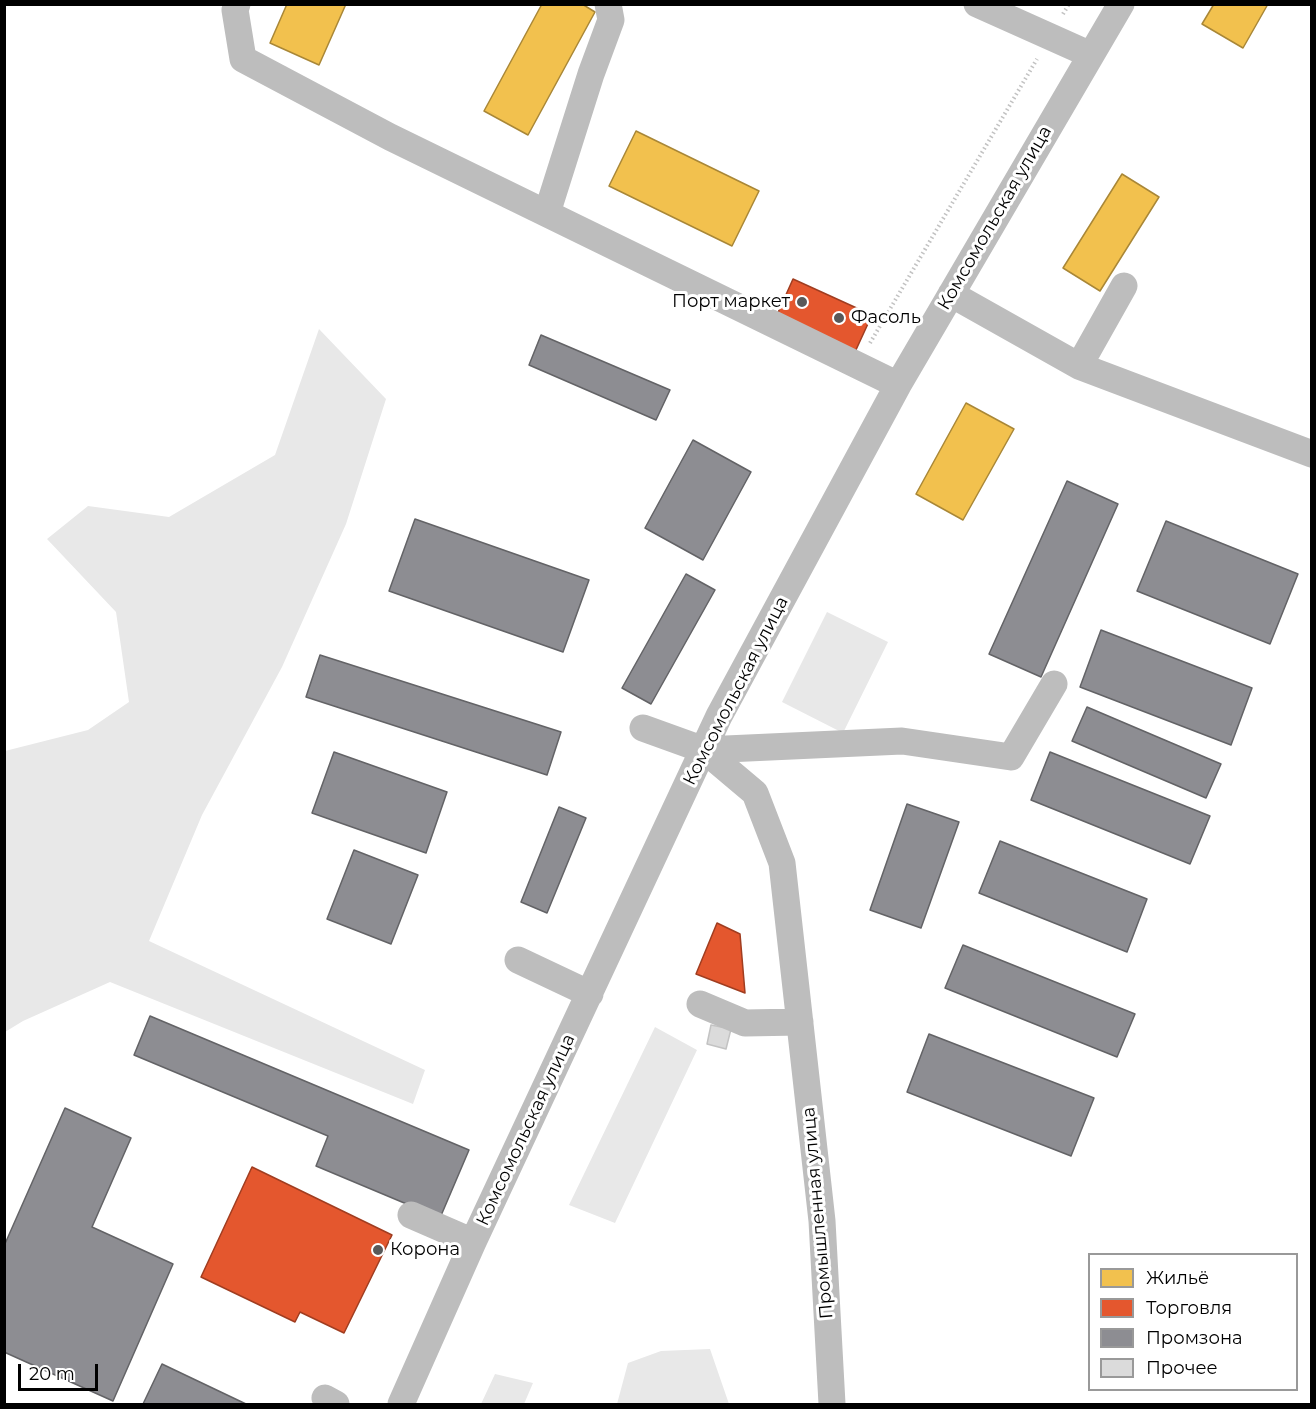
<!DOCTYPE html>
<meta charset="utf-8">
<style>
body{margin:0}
#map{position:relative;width:1316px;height:1409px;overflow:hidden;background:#fff;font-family:Montserrat,sans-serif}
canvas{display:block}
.frame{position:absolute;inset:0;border:6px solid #000;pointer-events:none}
.legend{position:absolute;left:1088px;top:1253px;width:210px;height:138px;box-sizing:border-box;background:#fff;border:2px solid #999;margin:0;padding:8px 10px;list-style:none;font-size:18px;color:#000}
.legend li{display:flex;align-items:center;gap:12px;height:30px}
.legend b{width:30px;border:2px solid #999}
.scale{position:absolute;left:18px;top:1364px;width:80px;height:27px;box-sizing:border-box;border:3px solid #000;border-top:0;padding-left:8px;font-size:18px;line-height:21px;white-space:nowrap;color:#000;-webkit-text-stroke:4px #fff;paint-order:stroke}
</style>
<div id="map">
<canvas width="1316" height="1409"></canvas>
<div class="frame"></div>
<ul class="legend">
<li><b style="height:16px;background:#f2c14e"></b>Жильё</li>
<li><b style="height:16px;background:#e4572e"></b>Торговля</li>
<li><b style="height:16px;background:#8d8d92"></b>Промзона</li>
<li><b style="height:16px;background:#dbdbdb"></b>Прочее</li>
</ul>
<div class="scale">20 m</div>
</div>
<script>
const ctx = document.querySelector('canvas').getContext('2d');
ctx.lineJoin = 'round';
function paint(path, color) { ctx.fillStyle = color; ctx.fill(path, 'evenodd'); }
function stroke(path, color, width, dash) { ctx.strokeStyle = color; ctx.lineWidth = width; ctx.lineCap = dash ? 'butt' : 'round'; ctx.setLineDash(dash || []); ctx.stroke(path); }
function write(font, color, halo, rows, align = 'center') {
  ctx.font = font + ' Montserrat,sans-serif'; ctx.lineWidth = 6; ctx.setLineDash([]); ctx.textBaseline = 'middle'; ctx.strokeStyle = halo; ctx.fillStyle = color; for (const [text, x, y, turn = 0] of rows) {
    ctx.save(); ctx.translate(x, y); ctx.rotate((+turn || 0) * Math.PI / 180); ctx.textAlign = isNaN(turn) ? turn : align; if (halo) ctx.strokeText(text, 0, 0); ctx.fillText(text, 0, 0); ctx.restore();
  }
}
paint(new Path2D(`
 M319,329L386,399L346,524L282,667L202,815L149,941L425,1070L413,1104L110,982L23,1021L5,1032V751L88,730L129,702L116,612L47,539L88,506L169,517L275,455Z
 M827,612L888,642L843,733L782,702Z
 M655,1027L697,1050L615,1223L569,1205Z
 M710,1349L729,1404H617L628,1363L661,1351Z
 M495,1374L533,1383L524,1404H481Z`), '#e8e8e8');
const homes = new Path2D(`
 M287,4H346L319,65L270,43Z
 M542,4H582L595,12L528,135L484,111Z
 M1214,4H1268L1243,48L1202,24Z
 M636,131L759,191L732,246L609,186Z
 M1122,174L1159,197L1100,291L1063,268Z
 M966,403L1014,429L963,520L916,494Z`);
paint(homes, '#f2c14e');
stroke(homes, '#a98737', 1.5);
const shops = new Path2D(`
 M793,279L872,315L855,352L776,317Z
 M717,923L740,934L745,993L696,974Z
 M252,1167L392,1235L344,1333L300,1312L295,1322L201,1277Z`);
paint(shops, '#e4572e');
stroke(shops, '#a03d20', 1.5);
const industry = new Path2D(`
 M541,335L670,390L656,420L529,365Z
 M693,440L751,472L703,560L645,528Z
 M1067,481L1118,504L1041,677L989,654Z
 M415,519L589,580L563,652L389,591Z
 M1166,521L1298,574L1270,644L1137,591Z
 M686,574L715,590L651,704L622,688Z
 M1101,630L1252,688L1231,745L1080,687Z
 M320,655L561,732L547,775L306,697Z
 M1087,707L1221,764L1206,798L1072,741Z
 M334,752L447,792L426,853L312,813Z
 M1050,752L1210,816L1190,864L1031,800Z
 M907,804L959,822L921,928L870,910Z
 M559,807L586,818L547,913L521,902Z
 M1000,841L1147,899L1127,952L979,893Z
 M354,850L418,875L391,944L327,919Z
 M963,945L1135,1014L1117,1057L945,988Z
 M150,1016L469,1150L440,1218L316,1166L328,1136L134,1055Z
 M929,1034L1094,1098L1071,1156L907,1092Z
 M65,1108L131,1138L92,1227L173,1264L113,1401L4,1352V1246Z
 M162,1364L246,1404H143Z`);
paint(industry, '#8d8d92');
stroke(industry, '#636366', 1.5);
const building = new Path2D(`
 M711,1025L731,1029L726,1049L707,1044Z`);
paint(building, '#dbdbdb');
stroke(building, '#c3c3c3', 1.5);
stroke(new Path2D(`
 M1063,14L1069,4
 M870,343L1037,59`), '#c2c2c2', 4, [1.5, 3]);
stroke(new Path2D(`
 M237,4L235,10L243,59L390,137L898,385
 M977,4L1091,55
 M547,213L591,74L611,20L608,4
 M951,294L1079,366L1312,454
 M1079,366L1124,286
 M643,728L704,750L755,793L782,863L822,1221L832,1404
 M704,750L902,741L1011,757L1054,684
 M518,960L590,994
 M700,1004L745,1023L800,1022
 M411,1215L473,1242
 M325,1398L336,1404
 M401,1404L473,1242L719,716L898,385L1121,4`), '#bdbdbd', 27);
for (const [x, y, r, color] of [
 [802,302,6,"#595959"],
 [839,318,6,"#595959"],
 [378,1250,6,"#595959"]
]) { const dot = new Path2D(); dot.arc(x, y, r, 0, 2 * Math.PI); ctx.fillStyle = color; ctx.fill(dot); stroke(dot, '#fff', 2); }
write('18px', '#000', '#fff', [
 ["Комсомольская улица",995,218,-60],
 ["Комсомольская улица",736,691,-63],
 ["Комсомольская улица",526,1130,-65],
 ["Промышленная улица",818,1213,-95]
]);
write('18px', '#000', '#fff', [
 ["Порт маркет",790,302,"right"],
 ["Фасоль",851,318],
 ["Корона",390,1250]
], 'left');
</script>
